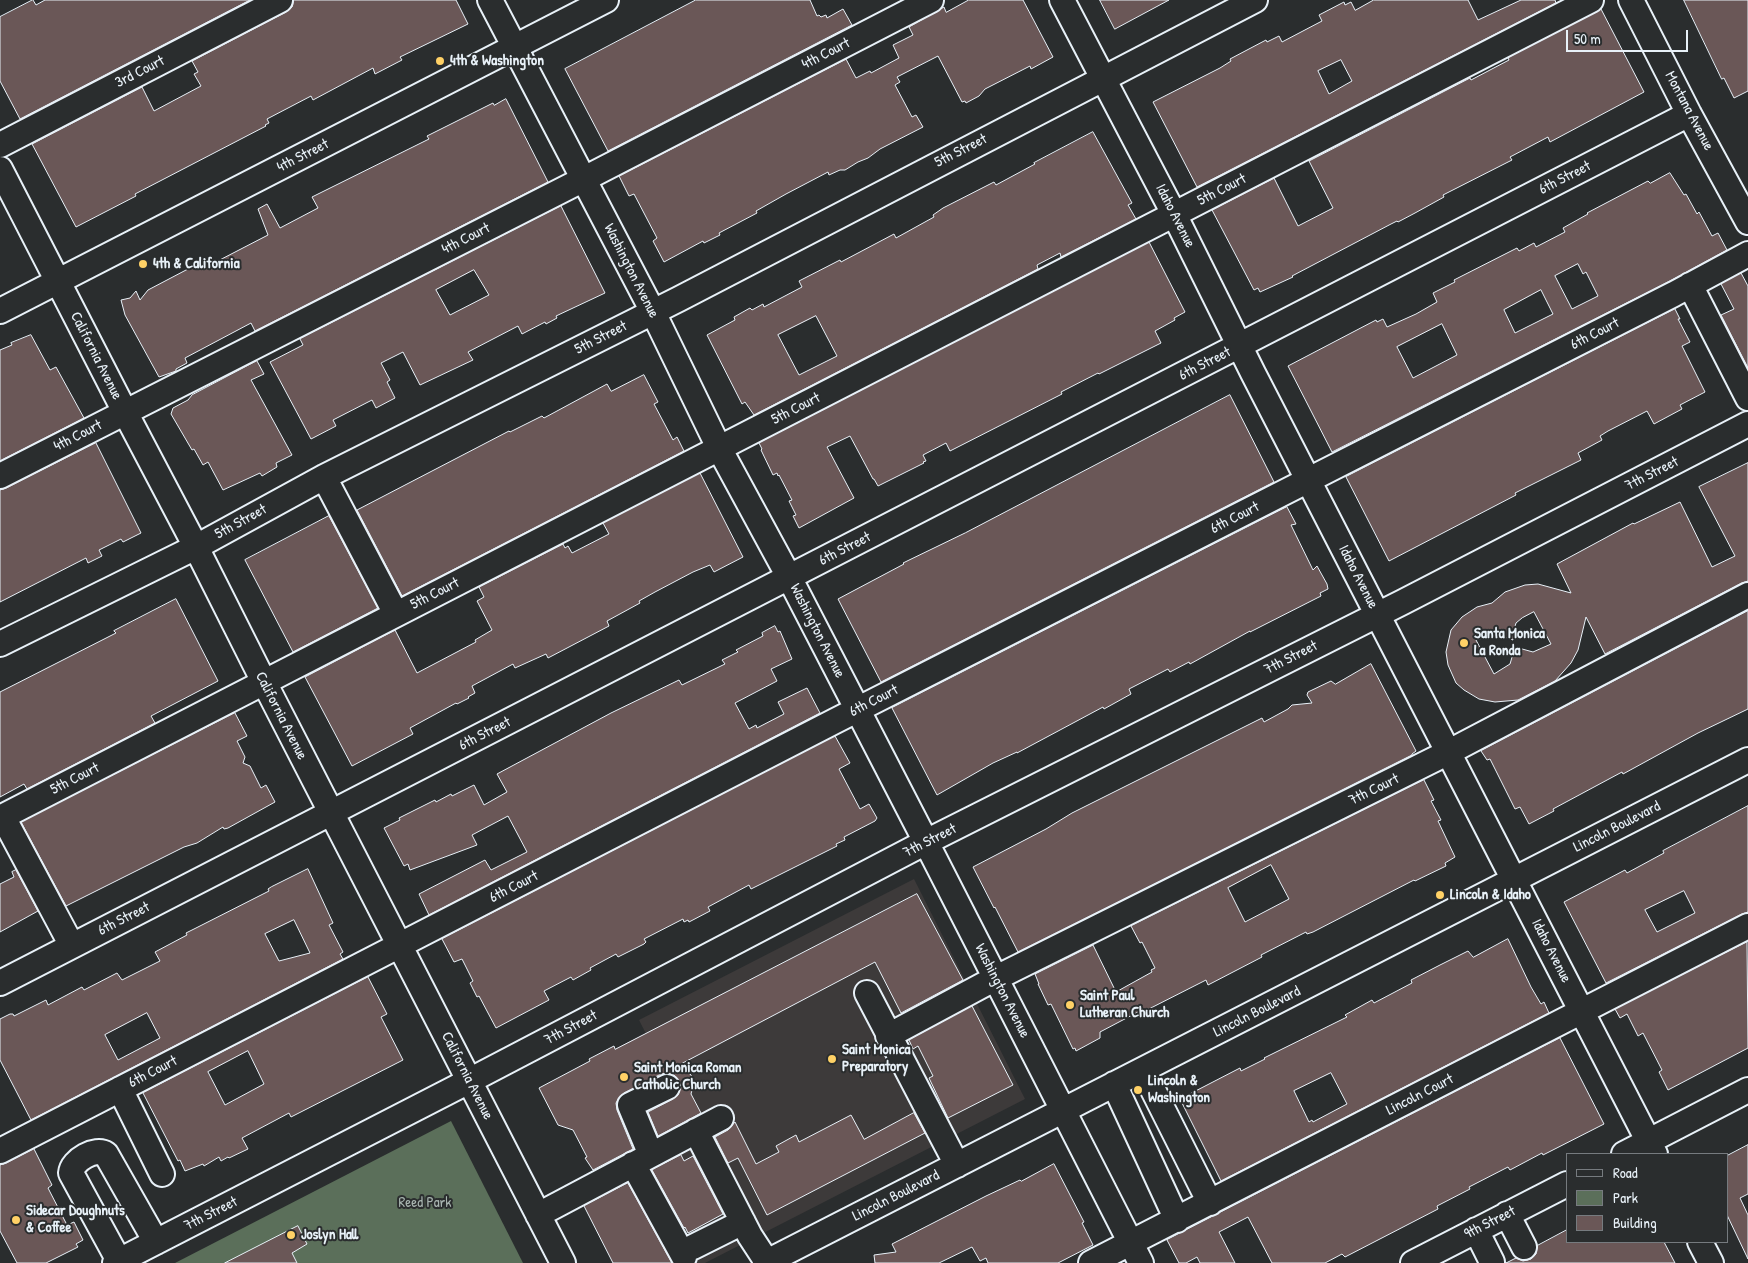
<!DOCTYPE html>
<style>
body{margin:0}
#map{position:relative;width:1748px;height:1263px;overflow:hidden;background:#2a2d2e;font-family:"Patrick Hand",sans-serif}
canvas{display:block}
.legend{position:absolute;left:1566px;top:1153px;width:162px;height:90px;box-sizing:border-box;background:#2a2d2e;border:1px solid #767b7f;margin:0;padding:6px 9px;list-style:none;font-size:15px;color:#e8f1f8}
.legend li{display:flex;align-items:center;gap:10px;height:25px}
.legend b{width:25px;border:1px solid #767b7f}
.scale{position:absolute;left:1566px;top:30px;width:122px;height:22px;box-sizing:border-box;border:2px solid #e8f1f8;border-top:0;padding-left:6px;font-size:15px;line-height:18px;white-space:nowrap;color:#e8f1f8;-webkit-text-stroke:4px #2a2d2e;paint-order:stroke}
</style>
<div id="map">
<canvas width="1748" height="1263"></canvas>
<ul class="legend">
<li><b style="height:6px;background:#2a2d2e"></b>Road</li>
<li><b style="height:14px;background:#5b6f5a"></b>Park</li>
<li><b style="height:14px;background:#6a5757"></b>Building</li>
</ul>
<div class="scale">50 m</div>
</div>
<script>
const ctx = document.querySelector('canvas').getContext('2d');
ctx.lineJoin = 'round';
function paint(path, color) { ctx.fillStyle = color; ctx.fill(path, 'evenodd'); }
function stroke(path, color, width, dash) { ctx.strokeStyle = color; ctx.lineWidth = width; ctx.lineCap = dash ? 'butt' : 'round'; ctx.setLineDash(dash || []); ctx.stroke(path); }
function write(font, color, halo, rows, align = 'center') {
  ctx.font = font + ' "Patrick Hand",sans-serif'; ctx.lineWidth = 4; ctx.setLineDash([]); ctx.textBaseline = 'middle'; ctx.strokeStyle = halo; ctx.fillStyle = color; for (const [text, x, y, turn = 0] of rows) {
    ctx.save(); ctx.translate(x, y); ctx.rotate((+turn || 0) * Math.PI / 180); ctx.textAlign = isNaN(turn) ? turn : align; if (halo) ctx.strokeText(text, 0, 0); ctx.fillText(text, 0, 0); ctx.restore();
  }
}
paint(new Path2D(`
 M914,879L1025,1099L705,1263H676L626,1163L694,1128L639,1020Z`), '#3d3a3a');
paint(new Path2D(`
 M451,1121L523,1263H175Z`), '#5b6f5a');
const building = new Path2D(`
 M33,0L36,5L45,0H250L20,119L0,81V17Z
 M294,0H456L468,24L400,57L402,60L375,74L373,68L313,100L311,96L267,119L269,123L265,125L266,126L135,194L136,196L76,227L32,144L142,87L154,111L201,86L194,74L198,72L192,61L286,12L292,7Z
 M696,0H810L817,16L819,15L821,17L826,15L827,18L843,9L852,25L608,151L565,69Z
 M969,0H1023L1053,57L1031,69L1030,66L985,89L979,96L966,103L965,101L962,102L938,56L897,77L900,82L895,85L912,117L916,115L923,127L880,149L868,158L858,162L845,170H840L829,175L828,172L786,194L756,211L757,213L719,233L720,235L704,243L703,241L664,262L653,241L657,238L634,194L629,196L619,176L846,59L856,78L870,71L871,73L899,58L893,45L913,35L909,27L944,7L946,12Z
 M1100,0H1169L1115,29Z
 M1374,0H1468L1478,20L1521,0H1555L1556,3L1197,187L1153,102L1220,68L1231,61L1230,59L1266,40L1267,42L1279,36L1282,42L1322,21L1319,15L1344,2L1345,5L1351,2L1355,10ZM1341,60L1352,81L1329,94L1318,71Z
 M1684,0H1748V91L1734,98L1724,78L1722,79Z
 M1601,9L1644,92L1550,142L1548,137L1510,157L1512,160L1443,195L1444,197L1415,213L1398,222L1397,221L1391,224L1292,276L1293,277L1260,292L1258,288L1254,290L1212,210L1274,178L1298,226L1333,208L1309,161L1470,78L1471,80L1509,60L1508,58Z
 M506,99L548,182L255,331L251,323L185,358L187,363L176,369V371L159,377L125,315L121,300L130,298L136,291L140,300L148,290L207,259L210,265L268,235L258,209L267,204L280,228L318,208L312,197L429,139L427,136L493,103L494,105Z
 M1093,132L1132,203L1128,205L1136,219L1061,257L1060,253L1037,265L1038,269L754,415L745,402L742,404L707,335L735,320L734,317L750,308L752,310L763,304L764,307L802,287L799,281L840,260L841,262L894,234L896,238L934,217L933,215L943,208L994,182L996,185L1035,164L1034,163ZM816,316L837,356L799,375L778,335Z
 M1670,173L1684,195L1686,194L1697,214L1699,212L1712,236L1718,233L1727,250L1668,282L1332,452L1288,366L1376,320L1377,322L1383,319L1387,327L1416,314L1437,302L1433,293L1455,282L1454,280L1517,248L1519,251L1534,243L1536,247L1565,232L1563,228L1588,214L1587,213L1648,181L1650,183ZM1578,264L1583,274L1586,272L1598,296L1572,309L1555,276ZM1541,290L1553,314L1515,333L1504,310ZM1442,324L1457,355L1413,378L1397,347Z
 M561,206L605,293L556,316L557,318L546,324L545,322L522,334L518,326L468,352L473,360L420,385L403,352L381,363L390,380L387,382L395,398L376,408L372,400L333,420L336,426L311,439L270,362L303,345L300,339ZM474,270L489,295L450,315L436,290Z
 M1149,242L1185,312L1174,318L1175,320L1155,331L1161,343L1099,374L1098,373L1061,392L1062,394L950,451L946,443L923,455L926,461L923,462L924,463L878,486L874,479H873L850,436L827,447L854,498L799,528L793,516L796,515L789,501L792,500L779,475L778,476L777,473L773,475L761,450L762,449L759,443Z
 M1741,273L1748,286V368L1721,315L1734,309L1721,284Z
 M1675,309L1680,319H1678L1690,342L1682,346L1705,392L1680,405L1682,409L1654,424L1647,411L1608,431L1600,436L1602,440L1578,453L1581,460L1515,493L1516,495L1389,561L1346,477Z
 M31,335L50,370L56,367L84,418L0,461V350L12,345L11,343Z
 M257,361L264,374L251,380L292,455L276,463L277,467L262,476L260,473L223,490L208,462L203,465L194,449L192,450L171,414L173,408L188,400L192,395Z
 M644,375L658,402L654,404L673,440L677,437L684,451L402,596L357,510L509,431L510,432L542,416L544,418L607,384L611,391Z
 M1230,395L1274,482L881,682L838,599L904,564L903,563L965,533Z
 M96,443L141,533L123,542L121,539L99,550L102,556L88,563L86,558L0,602V490L6,488Z
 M1748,463V581L1742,583L1605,654L1586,617L1578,650L1571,663L1555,681L1518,700L1495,702L1479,699L1464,690L1456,683L1448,665L1446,652L1451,630L1462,617L1477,607L1492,603L1505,592L1525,585L1538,584L1571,593L1557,564L1633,523L1634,524L1680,502L1712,567L1735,556L1699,487ZM1534,612L1551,644L1533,652L1515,647L1510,664L1494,674L1476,640L1496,634L1513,640L1514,630L1516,623L1522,618Z
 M700,473L743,557L714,572L710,565L693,572L655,592L639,601L640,603L607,621L609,626L548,658L546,654L515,668L513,664L472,686L475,693L468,697L469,698L457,704L456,703L410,728L413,734L352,766L305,677L395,630L417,673L476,642L475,640L492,630L477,601L484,597L479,587L563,544L565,548L568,546L572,553L609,534L603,523Z
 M1287,507L1296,524L1291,525L1313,570L1317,566L1327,584L1328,589L1320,593L1321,596L1250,632V631L1190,664L1189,662L1170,672L1168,669L1129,689L1131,694L1104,709L1103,707L1017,753V752L993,763L937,795L892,708Z
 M329,516L378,608L293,652L245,560Z
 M176,599L218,681L151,716L155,723L27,789L24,784L0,797V692L116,633L114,631Z
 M1748,611V709L1698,733L1623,774L1622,772L1553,809L1554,811L1529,824L1520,807L1515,809L1490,759L1487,760L1481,751Z
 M775,626L778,632L780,631L792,659L771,669L777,681L735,703L749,729L756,725L757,728L784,714L778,702L807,688L820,713L429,915L419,894L485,860L491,870L527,852L508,816L472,835L477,845L410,870L408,864L404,866L384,828L400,820L399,818L435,800L436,802L451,794L452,796L474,785L484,805L507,792L497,774L611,713L679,680L682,685L725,664L722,660L738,652L736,650L763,636L762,633Z
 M1371,664L1416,751L1412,754V755L1018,952L995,907L994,908L973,867L1046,829L1072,813L1262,718L1264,722L1288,709L1292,705L1312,703L1307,695L1308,692L1331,681L1335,684Z
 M235,713L247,736L237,741L245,757L243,763L250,766L261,788L266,785L275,802L228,828L224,829L223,827L197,843L184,847L66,906L21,822Z
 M835,736L850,763L839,769L860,809L869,804L877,818L875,821L844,837L845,840L836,844L837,846L751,889L749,885L708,907L710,911L689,922L688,920L684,922L683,919L644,939L646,942L644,944L618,957L616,954L590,968L591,970L573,980L571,977L544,991L549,1000L496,1028L479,996L477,997L470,983L473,981L462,959L454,962L442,939Z
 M1424,780L1434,800L1431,801L1441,820L1438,821L1455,857L1445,863L1446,866L1415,881L1414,880L1313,932L1307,934L1306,932L1261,955L1262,957L1208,985L1206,980L1139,1014L1138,1012L1100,1032V1038L1076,1051L1075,1048L1073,1049L1051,1004L1048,1005L1038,984H1039L1035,974L1093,945L1116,992L1152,972L1151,970L1155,968L1142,942L1140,943L1131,926ZM1271,865L1289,899L1245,922L1228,888Z
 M1748,806V912L1742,914L1606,983L1564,902L1625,870L1627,873L1664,853L1663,851ZM1684,891L1695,913L1657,932L1645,910Z
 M308,869L333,923L329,925L343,952L340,954L343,959L31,1120L0,1060V1019L10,1014H13L14,1016L46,1000L48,1005L82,987L84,990L117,973L122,980L160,961L155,952L187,935L186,933L196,928L269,891L268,889L271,887ZM294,920L310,953L279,961L265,934ZM147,1013L160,1038L118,1060L105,1035Z
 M16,870L38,911L0,932V884L14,877L12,872Z
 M917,894L963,980L901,1013L875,962L679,1065L691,1075L693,1079V1086L691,1094L701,1113L658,1136L648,1112L673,1099L678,1095L681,1087L679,1081L674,1075L667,1073L661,1074L624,1093L619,1098L616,1103L617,1110L633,1149L593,1170L585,1158L587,1157L573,1130L558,1125L539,1088L590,1061L589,1059L614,1046L615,1049Z
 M1508,939L1531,987L1541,1004L1544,1002L1549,1013L1221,1181L1180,1099L1240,1068L1241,1071L1265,1059L1264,1058L1347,1017L1345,1015L1372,1000L1374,1003L1412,983L1411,980L1440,965L1468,951L1473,957ZM1331,1073L1347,1104L1313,1122L1312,1120L1309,1122L1294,1091Z
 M1747,942L1748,1048L1668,1090L1659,1072L1662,1070L1643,1033L1638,1036L1627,1014L1620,1018L1615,1009Z
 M368,977L387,1014L381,1017L403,1060L291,1117L289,1113L242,1138L248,1149L229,1158L228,1157L221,1161L219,1157L204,1166L203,1164L185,1171L180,1160L178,1161L143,1093ZM248,1051L264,1084L225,1105L208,1072Z
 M972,1006L1013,1085L948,1118L929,1078L933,1076L918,1046L913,1049L909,1040Z
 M1560,1038L1604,1124L1543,1155L1542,1153L1510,1170L1508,1167L1469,1187L1470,1189L1437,1206L1438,1209L1345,1257L1342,1254L1325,1263H1272L1248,1217L1219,1232L1235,1263H1200L1197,1257L1186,1263H1179L1167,1240Z
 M914,1113L925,1133L767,1215L738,1158L728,1163L715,1137L728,1130L735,1122L756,1164L779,1152L776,1146L796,1135L799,1142L851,1115L864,1139Z
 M1748,1145V1194L1740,1198L1748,1215V1259L1727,1215V1156Z
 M34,1149L52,1185L48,1188L67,1225L74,1222L83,1240L76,1244L78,1247L46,1263H17L0,1231V1165L6,1163Z
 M681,1155L684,1161L693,1156L723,1214L688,1233L685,1227L684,1228L652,1170Z
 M1054,1164L1084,1222L1082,1223L1093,1245L1058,1263H988L986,1258L980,1261L972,1247L939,1263H875L874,1255L896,1252L892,1244L986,1196L1020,1180L1021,1181Z
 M628,1183L672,1263H613L584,1206Z
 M298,1226L307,1244L292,1253L297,1263H225Z
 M1567,1230V1242H1664L1675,1263H1506L1516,1258L1523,1261L1531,1259L1536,1254L1537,1246Z`);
paint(building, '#6a5757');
stroke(building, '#e8f1f8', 1);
const minor = new Path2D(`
 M490,0L653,312L719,448L789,577L926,842L1141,1263
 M1062,0L1174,214L1253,373L1655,1154
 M1631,0L1689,114L1748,222
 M0,145L280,0
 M0,169L125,412L196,547L264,682L563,1263
 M1690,285L1748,398
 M0,311L606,0
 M0,476L584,179L931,0
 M324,477L396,614
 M0,644L196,547L324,477L679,299L1255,0
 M3,817L72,946
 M0,818L1591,0
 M0,983L1689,114
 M867,993L957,1165
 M888,1036L996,978L1449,752L1748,595
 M1143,1070L1210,1203
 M1114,1084L1177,1220
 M120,1089L162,1174
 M696,1131L750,1236L767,1262
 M0,1151L835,721L1674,294L1748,254
 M1624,1154L1748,1090
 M651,1155L630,1105L667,1087
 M633,1164L684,1257
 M1507,1214L1524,1247
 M538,1215L721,1118
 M1476,1230L1492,1262
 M1700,1242L1711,1263
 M693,1247L743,1222
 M119,1261L71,1173C72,1160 96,1147 106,1154L156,1242
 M115,1263L469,1081L926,842L1403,602L1748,424
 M765,1263L1748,760
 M1091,1263L1748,926
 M1413,1263L1567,1184`);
stroke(minor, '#e8f1f8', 28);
stroke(minor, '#2a2d2e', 24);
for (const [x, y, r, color] of [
 [440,61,5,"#ffd166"],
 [143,264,5,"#ffd166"],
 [1464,643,5,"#ffd166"],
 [1440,895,5,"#ffd166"],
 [1070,1005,5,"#ffd166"],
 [832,1059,5,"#ffd166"],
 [624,1077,5,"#ffd166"],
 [1138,1090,5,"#ffd166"],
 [16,1220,5,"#ffd166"],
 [291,1235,5,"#ffd166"]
]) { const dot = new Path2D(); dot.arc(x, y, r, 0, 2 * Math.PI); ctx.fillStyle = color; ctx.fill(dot); stroke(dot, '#2a2d2e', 2); }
write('15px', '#e8f1f8', '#2a2d2e', [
 ["4th Court",826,54,-27],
 ["3rd Court",140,72,-27],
 ["Montana Avenue",1689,111,62],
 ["5th Street",961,151,-27],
 ["4th Street",303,156,-27],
 ["6th Street",1565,178,-27],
 ["5th Court",1222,190,-27],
 ["Idaho Avenue",1175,216,63],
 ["4th Court",466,239,-27],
 ["Washington Avenue",631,271,63],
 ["6th Court",1595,334,-27],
 ["5th Street",601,338,-27],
 ["California Avenue",96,356,63],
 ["6th Street",1205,364,-27],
 ["5th Court",796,409,-27],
 ["4th Court",78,436,-27],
 ["7th Street",1652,474,-27],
 ["6th Court",1235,518,-27],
 ["5th Street",241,522,-29],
 ["6th Street",845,549,-27],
 ["Idaho Avenue",1358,577,63],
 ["5th Court",435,594,-27],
 ["Washington Avenue",817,631,63],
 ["7th Street",1291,658,-27],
 ["6th Court",874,701,-27],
 ["California Avenue",281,716,63],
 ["6th Street",485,734,-27],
 ["5th Court",75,779,-27],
 ["7th Court",1374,790,-26],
 ["Lincoln Boulevard",1617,827,-27],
 ["7th Street",930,841,-27],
 ["6th Court",514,887,-27],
 ["6th Street",124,919,-27],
 ["Idaho Avenue",1551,951,63],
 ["Washington Avenue",1002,991,63],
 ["Lincoln Boulevard",1257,1012,-27],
 ["7th Street",571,1028,-28],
 ["6th Court",153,1072,-27],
 ["California Avenue",467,1076,63],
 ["Lincoln Court",1420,1095,-27],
 ["Lincoln Boulevard",896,1196,-27],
 ["7th Street",211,1214,-27],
 ["9th Street",1490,1223,-27]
]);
write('bold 15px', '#e8f1f8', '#2a2d2e', [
 ["4th & Washington",450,61],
 ["4th & California",153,264],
 ["Santa Monica",1474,634],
 ["La Ronda",1474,651],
 ["Lincoln & Idaho",1450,895],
 ["Saint Paul",1080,996],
 ["Lutheran Church",1080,1013],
 ["Saint Monica",842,1050],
 ["Preparatory",842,1067],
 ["Saint Monica Roman",634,1068],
 ["Catholic Church",634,1085],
 ["Lincoln &",1148,1081],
 ["Washington",1148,1098],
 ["Sidecar Doughnuts",26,1211],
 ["& Coffee",26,1228],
 ["Joslyn Hall",301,1235]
], 'left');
write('15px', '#a9b6b1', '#2a2d2e', [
 ["Reed Park",425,1203]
]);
</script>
